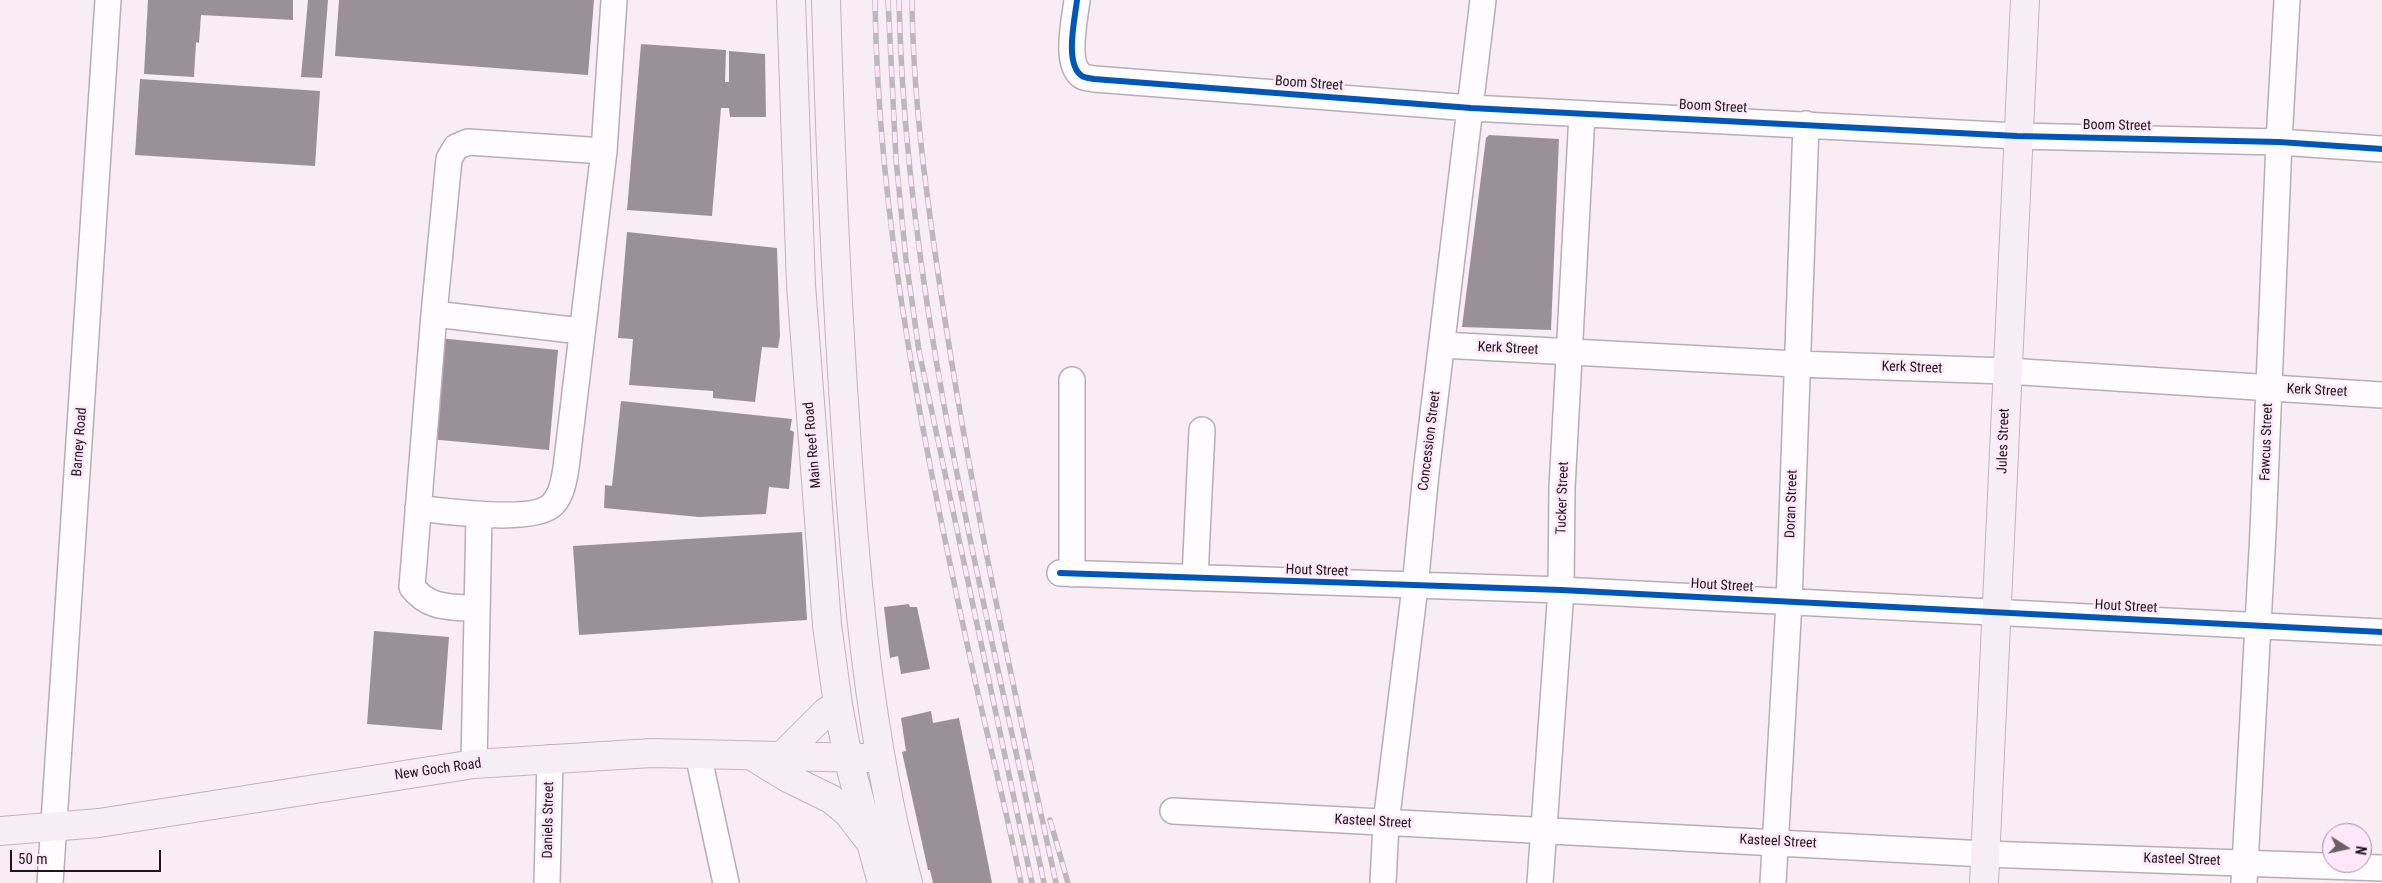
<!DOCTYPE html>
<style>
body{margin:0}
#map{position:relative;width:2382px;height:883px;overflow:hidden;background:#f8ecf5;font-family:"Roboto Condensed",sans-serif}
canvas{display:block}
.north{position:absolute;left:2322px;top:823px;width:50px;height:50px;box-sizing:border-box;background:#fde7f8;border:1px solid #a393a0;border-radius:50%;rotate:100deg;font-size:14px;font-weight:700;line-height:20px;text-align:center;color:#1d151b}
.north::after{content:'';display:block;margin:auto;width:18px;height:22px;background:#6a6067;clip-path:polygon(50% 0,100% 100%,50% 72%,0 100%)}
.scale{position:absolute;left:10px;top:850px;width:151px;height:22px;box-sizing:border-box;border:2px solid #1d151b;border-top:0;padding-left:6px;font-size:15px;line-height:18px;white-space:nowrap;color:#1d151b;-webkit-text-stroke:4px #fde7f8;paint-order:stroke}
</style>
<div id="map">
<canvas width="2382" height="883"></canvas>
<div class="north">N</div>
<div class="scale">50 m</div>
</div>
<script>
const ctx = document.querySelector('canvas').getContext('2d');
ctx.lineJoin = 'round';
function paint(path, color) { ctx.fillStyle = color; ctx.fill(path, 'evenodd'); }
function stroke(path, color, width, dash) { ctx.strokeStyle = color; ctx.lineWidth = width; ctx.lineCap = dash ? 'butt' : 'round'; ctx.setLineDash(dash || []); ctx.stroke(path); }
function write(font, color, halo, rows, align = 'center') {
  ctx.font = font + ' "Roboto Condensed",sans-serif'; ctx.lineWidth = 5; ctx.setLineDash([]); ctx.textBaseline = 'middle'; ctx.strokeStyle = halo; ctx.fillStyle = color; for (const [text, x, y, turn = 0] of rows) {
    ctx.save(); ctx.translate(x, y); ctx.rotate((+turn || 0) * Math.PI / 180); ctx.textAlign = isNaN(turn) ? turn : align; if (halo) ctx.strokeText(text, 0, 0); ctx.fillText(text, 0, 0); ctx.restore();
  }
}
paint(new Path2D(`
 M148,0H293V20L201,15L199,43L196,42L194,77L144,74Z
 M308,0H328L322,78L301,77Z
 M339,0H594L588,75L335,56Z
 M641,44L726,50L725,82H729V51L765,54L766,117H730L729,108H721L712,216L627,210Z
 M140,79L320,91L315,166L135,155Z
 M1489,135L1559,139L1551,330L1462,327L1486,138Z
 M627,232L777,248L780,336L778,348L762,347L755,402L713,398V391L629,385L633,339L618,338Z
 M439,338L558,350L549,450L429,439Z
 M621,401L792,419L790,430L794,432L789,489L769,487L766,514L699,517L604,508L605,485L612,486Z
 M802,532L807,620L579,635L573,546Z
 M909,604L910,607H917L930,669L901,674L898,656L890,658L884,607Z
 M374,631L449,637L442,730L367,724Z
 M931,711L933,723L959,718L992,883H933L930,870H928L902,752L906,751L901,718Z`), '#9a9198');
const minor = new Path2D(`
 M1077,0C1075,19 1064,64 1082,76C1085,78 1090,78 1094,79L1471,108L2017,136L2279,142L2382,149
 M434,314L581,331
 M1442,345L1796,364L2007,371L2382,395
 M1072,380V574
 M418,508C445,511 535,524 553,504C562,494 564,480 566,468L604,151L614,0
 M1060,573L1561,590L2382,632
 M1195,578L1202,430
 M477,609C450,606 430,610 412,587L434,314L449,159L456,147L468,142L604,151
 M698,754L726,883
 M474,764L479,515
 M1173,811L1985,854L2382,868
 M50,883L108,0
 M547,883L550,758
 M1383,883L1386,823L1415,587L1426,473L1483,0
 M1540,883L1561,590L1562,488L1582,114
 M1773,883L1789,602L1806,124
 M2244,883L2263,532L2279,142L2287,0`);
const major = new Path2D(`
 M791,0L801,285L827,625L838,705L848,758L882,883
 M826,0C830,144 836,289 846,433C856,584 869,736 908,883
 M752,756L788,778L831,799L848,813L867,838
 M782,756L826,712L838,705
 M0,831L99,823L474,764L652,753L866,758
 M1984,883L2025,0`);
stroke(minor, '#b7aeb5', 28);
stroke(major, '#c3b1c0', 30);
stroke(minor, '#fefcfe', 25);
stroke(major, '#f7eef5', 28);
const rail = new Path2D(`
 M875,0C878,232 927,459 976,685C991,751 1008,817 1021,883
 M888,0L896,159L906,260L919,351L1032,883
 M899,0C905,296 984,594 1044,883
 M912,0C913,101 927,200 942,300C971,496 1014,689 1056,883
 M1050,820L1068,883`);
stroke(rail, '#bbb7ba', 5.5);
stroke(rail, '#fde7f8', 4, [11]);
stroke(new Path2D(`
 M1077,0C1075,19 1064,64 1082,76C1085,78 1090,78 1094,79L1471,108L2017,136L2279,142L2382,149
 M1060,573L1561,590L2382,632`), '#0057b8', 6);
write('14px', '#1d151b', '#fde7f8', [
 ["Boom Street",1309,84,4],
 ["Boom Street",1713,107,3],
 ["Boom Street",2117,126,1],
 ["Kerk Street",1508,349,3],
 ["Kerk Street",1912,368,2],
 ["Kerk Street",2317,391,3],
 ["Concession Street",1430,441,-83],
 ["Jules Street",2004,441,-88],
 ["Barney Road",80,442,-86],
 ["Fawcus Street",2267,442,-88],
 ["Main Reef Road",813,445,-95],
 ["Tucker Street",1563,498,-88],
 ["Doran Street",1792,504,-88],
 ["Hout Street",1317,571,2],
 ["Hout Street",1722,586,3],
 ["Hout Street",2126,607,3],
 ["New Goch Road",438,770,-8],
 ["Daniels Street",549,820,-89],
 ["Kasteel Street",1373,822,3],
 ["Kasteel Street",1778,842,3],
 ["Kasteel Street",2182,860,2]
]);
</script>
